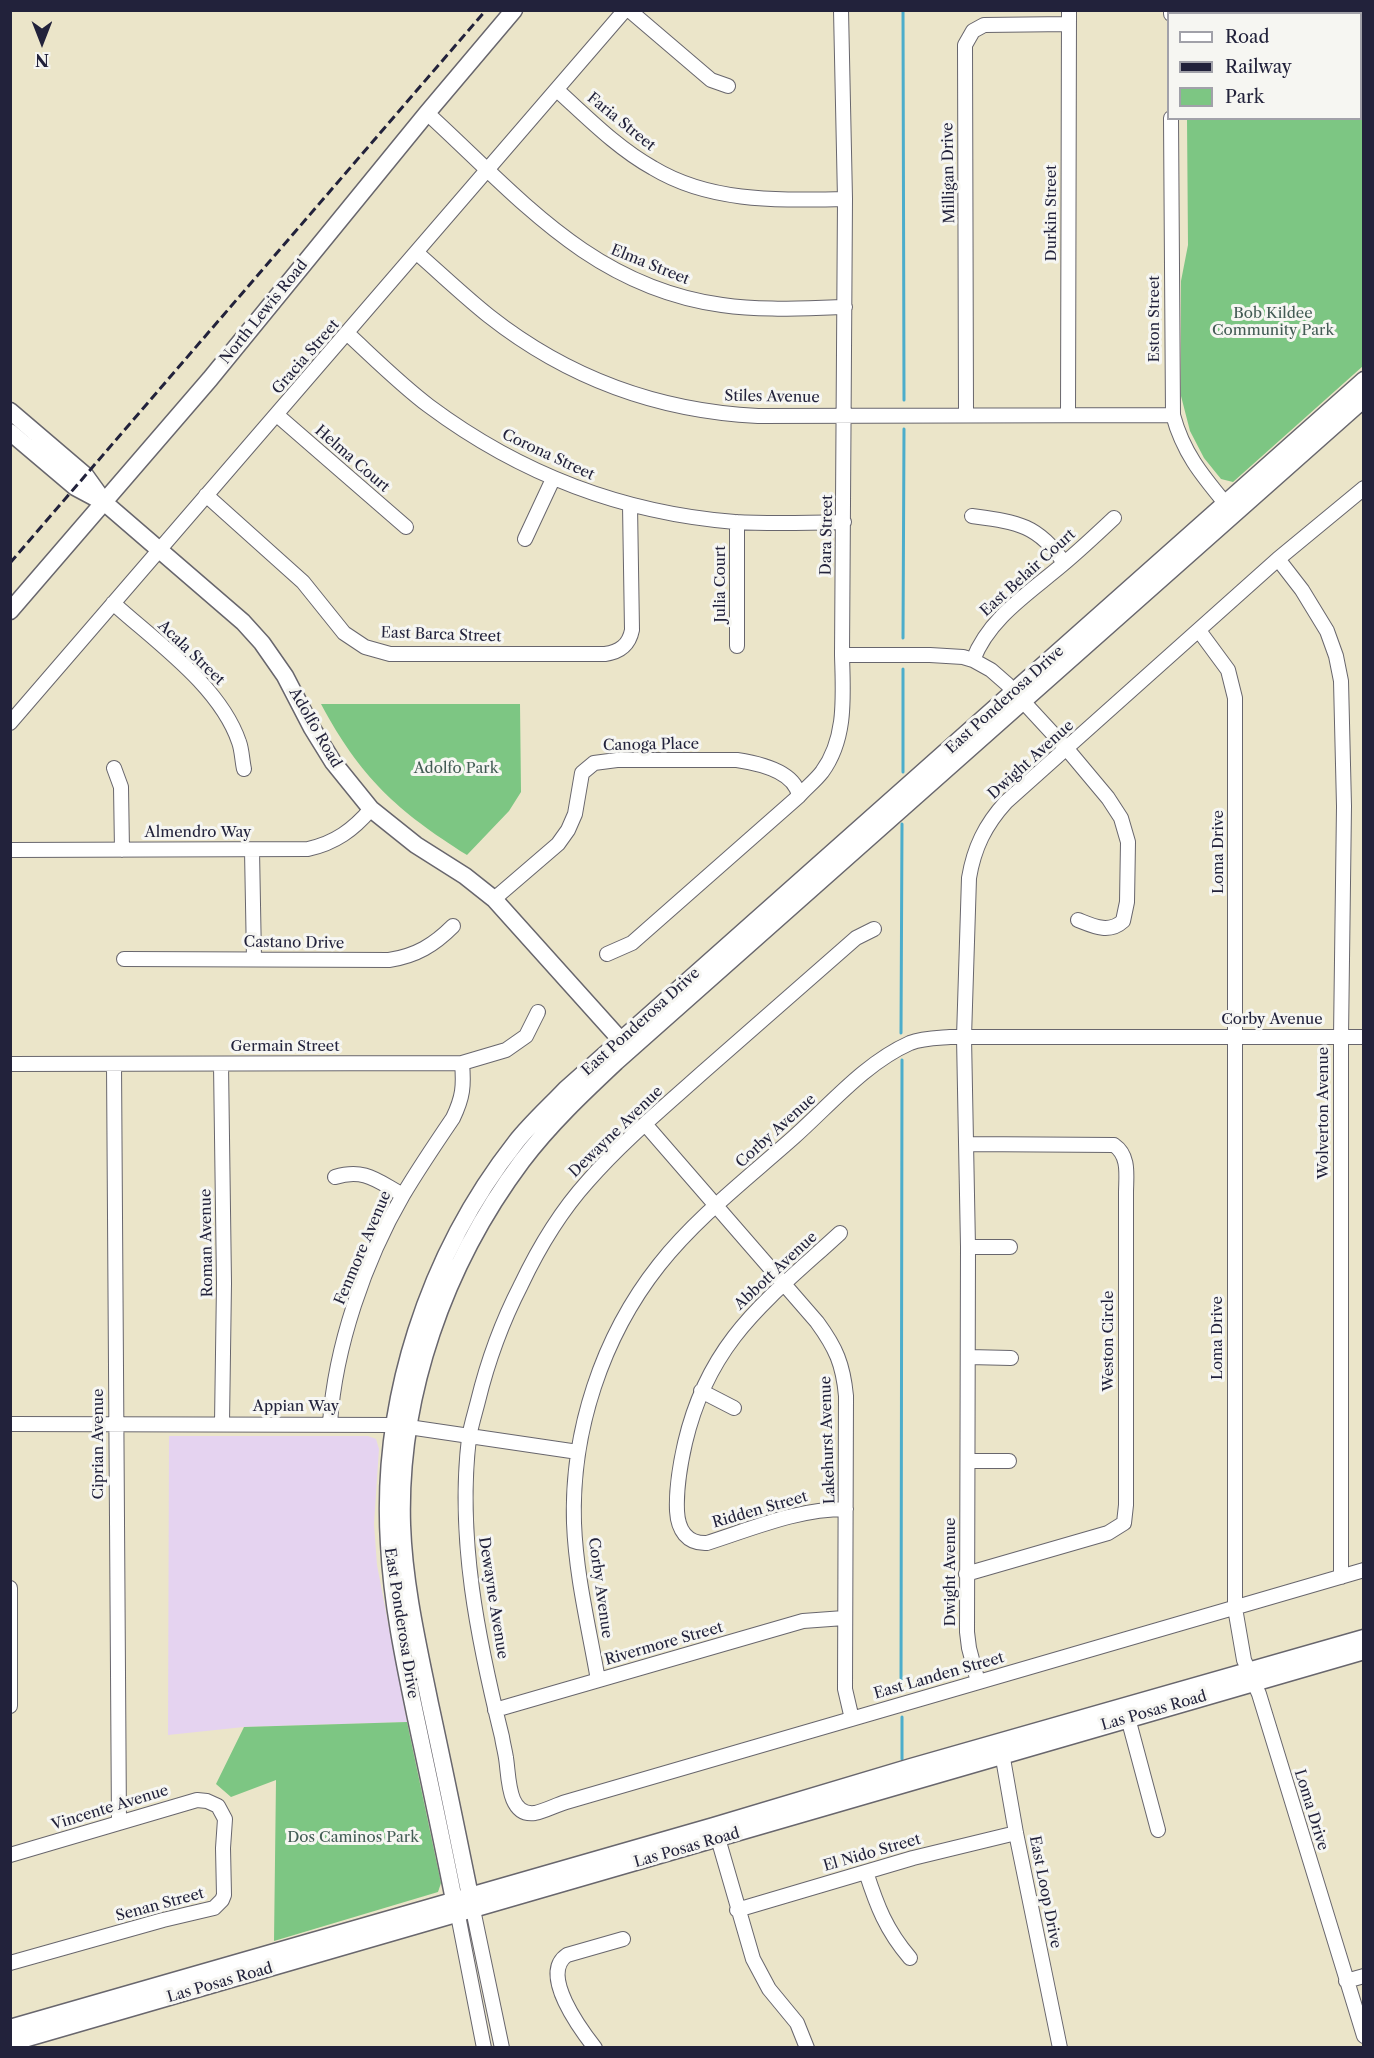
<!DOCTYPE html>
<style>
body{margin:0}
#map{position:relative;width:1374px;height:2058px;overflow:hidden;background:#ebe5c9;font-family:"Libre Caslon Text",serif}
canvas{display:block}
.frame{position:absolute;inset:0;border:12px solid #22223b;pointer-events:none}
.legend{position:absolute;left:1167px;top:12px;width:195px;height:108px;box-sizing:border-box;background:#f6f6f2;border:2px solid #a1a1a9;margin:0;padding:8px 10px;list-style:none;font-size:18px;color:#22223b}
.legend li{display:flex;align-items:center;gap:12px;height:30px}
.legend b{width:30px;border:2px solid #a1a1a9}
.north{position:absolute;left:12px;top:12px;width:60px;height:60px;-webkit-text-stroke:4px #f6f6f2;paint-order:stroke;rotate:180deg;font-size:16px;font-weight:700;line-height:24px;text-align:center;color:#22223b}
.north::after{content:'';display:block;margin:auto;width:21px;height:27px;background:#22223b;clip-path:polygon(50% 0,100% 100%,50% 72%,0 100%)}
</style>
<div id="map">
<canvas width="1374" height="2058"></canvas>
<div class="frame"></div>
<ul class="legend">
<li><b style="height:8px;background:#fff"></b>Road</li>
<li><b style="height:8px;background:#22223b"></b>Railway</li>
<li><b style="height:16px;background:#7dc683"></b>Park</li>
</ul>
<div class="north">N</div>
</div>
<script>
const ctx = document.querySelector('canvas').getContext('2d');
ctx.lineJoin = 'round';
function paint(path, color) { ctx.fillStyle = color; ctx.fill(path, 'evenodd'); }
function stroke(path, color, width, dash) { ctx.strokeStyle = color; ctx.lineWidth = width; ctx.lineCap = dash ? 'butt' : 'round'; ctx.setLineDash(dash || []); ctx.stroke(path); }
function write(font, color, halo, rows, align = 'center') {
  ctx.font = font + ' "Libre Caslon Text",serif'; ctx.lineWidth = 6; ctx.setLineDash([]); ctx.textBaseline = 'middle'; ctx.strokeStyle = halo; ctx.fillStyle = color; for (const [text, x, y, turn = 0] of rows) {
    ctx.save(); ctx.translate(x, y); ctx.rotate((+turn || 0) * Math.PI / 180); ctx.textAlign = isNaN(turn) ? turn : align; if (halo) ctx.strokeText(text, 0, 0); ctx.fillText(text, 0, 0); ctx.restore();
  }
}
paint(new Path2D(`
 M169,1436H368L376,1439L379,1449L374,1524L377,1565L407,1722L244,1727L168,1735Z`), '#e5d3f0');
paint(new Path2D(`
 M1186,11H1363V366L1233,482L1221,479L1204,458L1190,431L1181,396V281L1188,245L1187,119L1360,118V14H1186Z
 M321,704H520L521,792L509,811L467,855C397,811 360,777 321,704Z
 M407,1722L441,1883L438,1892L274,1941L276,1780L231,1797L216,1784L244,1727Z`), '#7dc683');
stroke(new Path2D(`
 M903,10L904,400
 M903,638L904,429
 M903,669V772
 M901,1033L902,824
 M901,1690L902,1060
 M902,1717V1759`), '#4cadcb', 3);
const minor = new Path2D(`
 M629,10L711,80L728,86
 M1171,10V14
 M557,90C587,117 617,148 653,168C711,203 779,200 845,199
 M427,113C518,196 591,287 722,305C763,311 804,308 845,307
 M1171,118L1173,415C1183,452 1201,474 1225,503
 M417,253C441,274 464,296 489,316C569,379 658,411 758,416L1173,415
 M348,334C374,358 400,384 429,406C519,473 622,513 735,522C771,524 808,523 844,522
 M277,415L406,527
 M966,415L965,45L973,31L984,25L1069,24
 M1068,415L1069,10
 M206,495L303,582L344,633L365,647L390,654H605C620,652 629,645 632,630L630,505
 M972,516C1016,522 1038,524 1064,563
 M737,522V646
 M525,539L553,479
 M1278,559L1302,590L1327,631L1336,656L1341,681L1344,806L1341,1037V1577
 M113,603C156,642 220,686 239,742C242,750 242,760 244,769
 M1200,632L1228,670L1235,698V1608L1244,1660L1259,1694L1364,2036
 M842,655H930L963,657L973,660L991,670L1007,684L1067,749L1108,798L1121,818L1128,842L1127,902L1123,921C1109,934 1093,926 1078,920
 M973,660C989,618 1029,593 1062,565C1080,550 1097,534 1114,518
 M10,723L625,10
 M114,768L121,787L122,850
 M10,850L308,849C335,843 353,830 371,809
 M252,850L254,959
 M494,899L558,844L568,830L575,814L582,773L594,763L617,760H737C757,763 795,771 799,796
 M874,929L856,938C805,983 753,1028 702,1073C663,1108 622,1142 588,1181C560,1212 539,1247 521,1285C502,1322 488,1360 478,1401C475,1413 471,1425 469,1438C457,1538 478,1640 502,1737C503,1744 505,1751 506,1758C509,1775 507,1817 535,1813C545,1811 556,1805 566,1802L1364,1570
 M607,954L632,943L799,796C806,788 815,781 822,772C847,738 843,695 842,655L845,199L841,10
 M124,959L389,960C416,956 434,945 453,926
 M10,1064L462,1063L506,1050L526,1036L538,1012
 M114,1064L119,1823
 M221,1064L224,1283L222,1423
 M645,1124L817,1322C836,1348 843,1364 846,1396L845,1689L852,1719
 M966,1144L1114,1145C1130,1156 1126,1176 1126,1193V1505L1124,1523L1108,1533L966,1574
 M335,1177C365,1168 377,1181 403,1195
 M840,1233C767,1300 709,1340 685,1443C680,1465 676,1489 677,1511C678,1530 687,1544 707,1543C754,1528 797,1509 846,1509
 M968,1247H1010
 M969,1357L1011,1358
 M701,1391L734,1408
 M330,1423C335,1347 365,1260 403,1195C419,1168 436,1143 453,1118C463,1097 464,1086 462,1063
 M10,1424L395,1425L578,1452
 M969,1461H1009
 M10,1588V1706
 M598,1680C589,1628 576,1576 574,1523C571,1432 602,1337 659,1265C697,1217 748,1178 794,1137C830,1105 865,1063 910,1043C922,1038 937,1038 950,1037H1364
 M978,1682L969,1648L967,1632L968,1247L964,1037L969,878C974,848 985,825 1006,802L1278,559L1364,488
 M495,1710L803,1621L844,1618
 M1128,1718L1158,1830
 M1001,1747L1016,1833L1060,2048
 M715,1828L753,1959L769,1989L797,2023L807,2048
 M10,1855L197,1800L207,1801L218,1806L225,1819L223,1848L224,1895L222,1900L214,1908L163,1920L10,1963
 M866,1872C877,1906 886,1930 910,1958
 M471,1900L502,2048
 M456,1905L484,2048
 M737,1910L913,1858L1016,1833
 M1346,1981L1364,1976
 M595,2048C581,2030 539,1974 567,1955L623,1939`);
const major = new Path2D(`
 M10,411L85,475L103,500
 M10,432L75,487L105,503L243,622L262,643L285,676L312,728L333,762L371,809L416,845L465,876L494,899L627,1047
 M10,611L210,379L427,113L514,10
 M470,1896C457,1832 444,1768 430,1704C418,1645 404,1585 402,1525C398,1395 445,1264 522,1161C550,1124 583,1093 616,1062L1364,399
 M454,1900C442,1839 429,1779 416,1718C404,1661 392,1603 389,1544C380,1401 428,1254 516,1142C531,1123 549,1107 566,1089L1364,380
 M10,2028L714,1826L911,1767L1364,1638
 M10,2043L1364,1651`);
stroke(minor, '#68666d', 16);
stroke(major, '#68666d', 19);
stroke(minor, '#fff', 14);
stroke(major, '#fff', 16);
stroke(new Path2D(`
 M10,563L486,10`), '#22223b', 3, [9, 4.5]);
write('15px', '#22223b', '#f6f6f2', [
 ["Faria Street",621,122,39],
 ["Milligan Drive",949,173,-91],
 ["Durkin Street",1052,213,-90],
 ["Elma Street",650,265,22],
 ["North Lewis Road",264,312,-51],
 ["Eston Street",1155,319,-90],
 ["Gracia Street",306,357,-49],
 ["Stiles Avenue",772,397,1],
 ["Corona Street",548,455,25],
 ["Helma Court",352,459,41],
 ["Dara Street",827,535,-89],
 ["East Belair Court",1028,573,-42],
 ["Julia Court",721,584,-90],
 ["East Barca Street",441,635,2],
 ["Acala Street",191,653,44],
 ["East Ponderosa Drive",1005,700,-42],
 ["Adolfo Road",315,728,60],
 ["Canoga Place",651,745,-1],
 ["Dwight Avenue",1031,760,-42],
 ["Almendro Way",198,833],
 ["Loma Drive",1219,852,-90],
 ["Castano Drive",294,943,1],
 ["Corby Avenue",1272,1020],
 ["East Ponderosa Drive",641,1022,-42],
 ["Germain Street",285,1047],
 ["Wolverton Avenue",1324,1113,-90],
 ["Corby Avenue",776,1131,-42],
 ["Dewayne Avenue",616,1132,-44],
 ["Roman Avenue",207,1243,-91],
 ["Fenmore Avenue",363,1248,-67],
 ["Abbott Avenue",776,1271,-43],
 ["Loma Drive",1218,1338,-90],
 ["Weston Circle",1109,1341,-90],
 ["Appian Way",296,1407],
 ["Lakehurst Avenue",828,1440,-92],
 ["Ciprian Avenue",99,1444,-90],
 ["Ridden Street",760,1510,-16],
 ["Dwight Avenue",951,1572,-90],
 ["Corby Avenue",600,1588,82],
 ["Dewayne Avenue",493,1598,81],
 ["East Ponderosa Drive",401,1623,81],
 ["Rivermore Street",664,1644,-16],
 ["East Landen Street",939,1676,-16],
 ["Las Posas Road",1154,1711,-16],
 ["Vincente Avenue",110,1808,-17],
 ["Loma Drive",1311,1810,73],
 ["Las Posas Road",687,1848,-16],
 ["El Nido Street",872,1853,-16],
 ["East Loop Drive",1045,1892,79],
 ["Senan Street",160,1905,-15],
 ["Las Posas Road",220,1983,-16]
]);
write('15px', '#425b54', '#f6f6f2', [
 ["Bob Kildee",1273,314],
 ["Community Park",1273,331],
 ["Adolfo Park",456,769],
 ["Dos Caminos Park",353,1838]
]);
</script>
